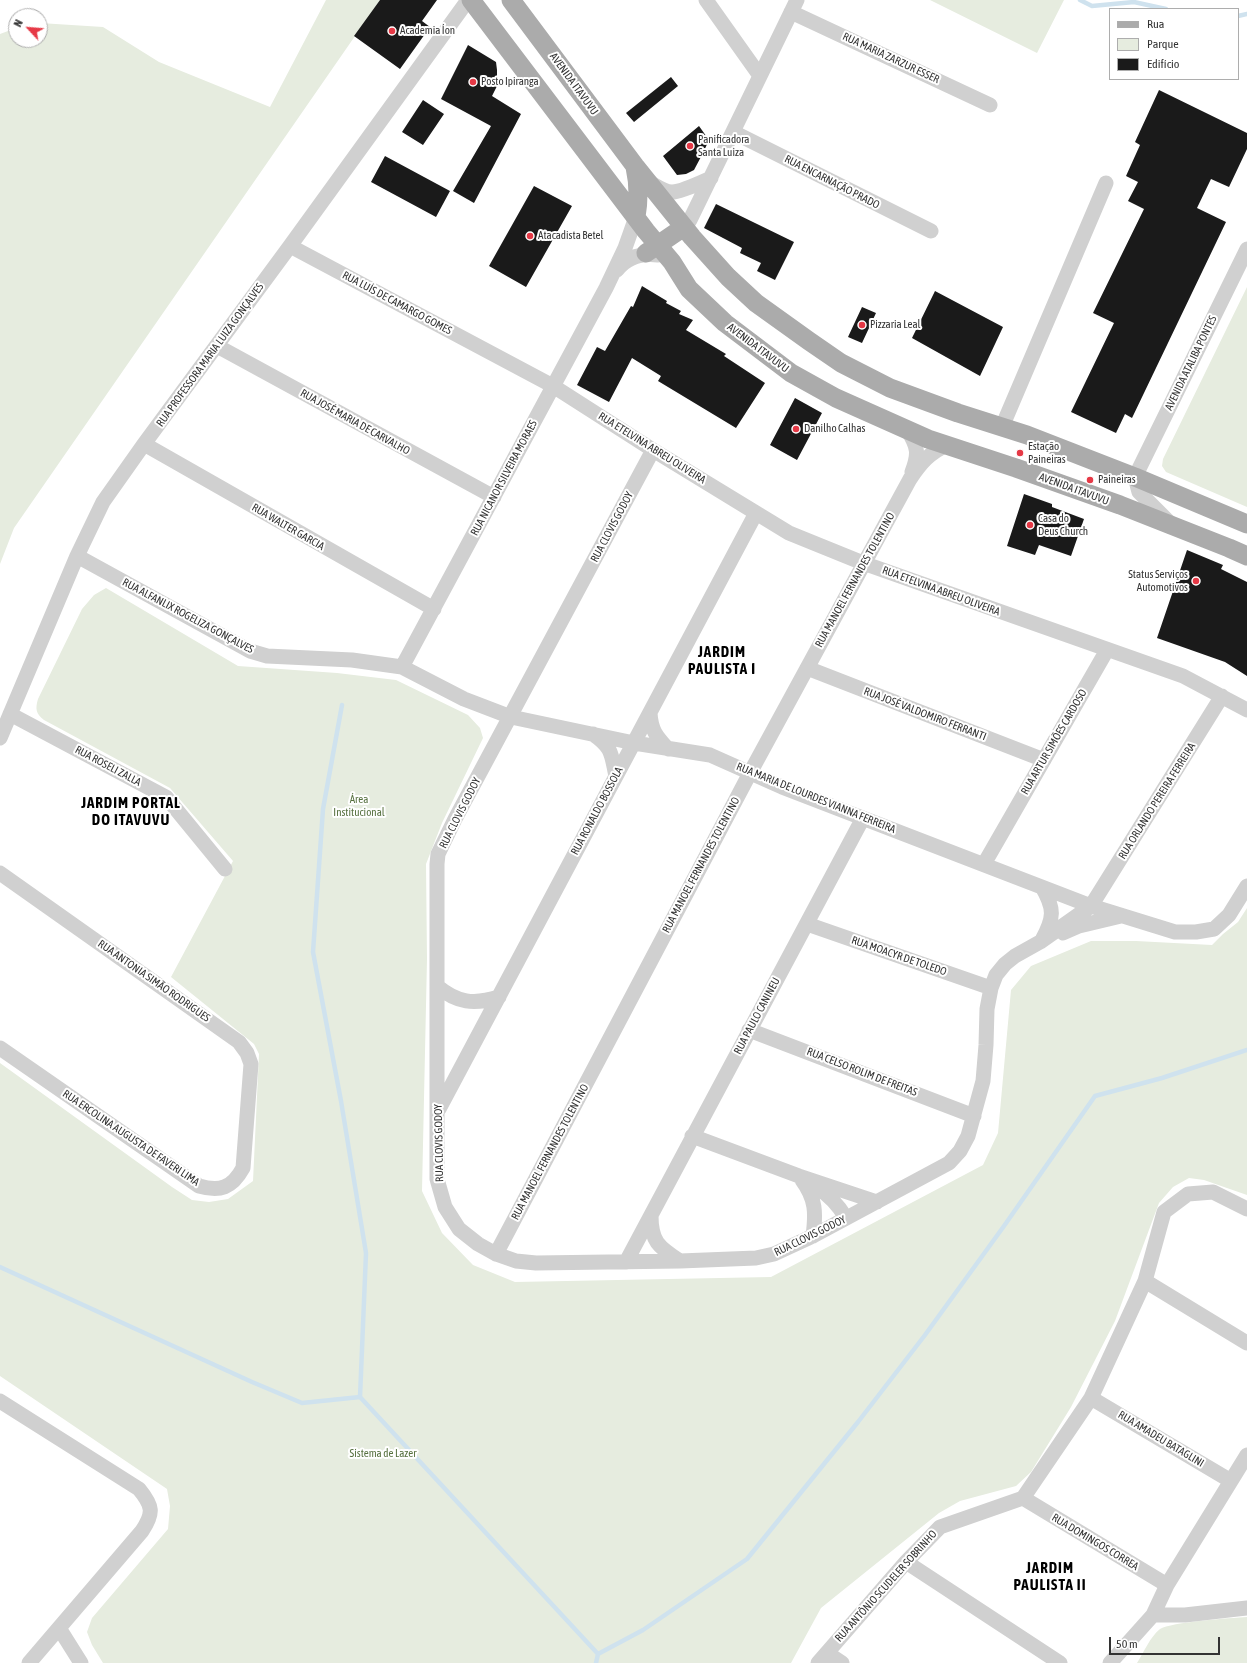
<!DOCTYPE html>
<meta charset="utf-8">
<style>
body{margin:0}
#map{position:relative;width:1247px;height:1663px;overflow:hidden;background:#fff;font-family:"Asap Condensed",sans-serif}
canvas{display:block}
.legend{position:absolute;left:1109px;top:8px;width:130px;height:72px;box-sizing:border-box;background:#fff;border:1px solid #adadad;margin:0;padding:5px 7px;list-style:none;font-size:12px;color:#333}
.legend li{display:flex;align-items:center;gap:8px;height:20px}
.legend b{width:20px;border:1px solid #adadad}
.north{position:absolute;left:8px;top:8px;width:40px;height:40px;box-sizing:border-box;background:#fff;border:1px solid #adadad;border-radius:50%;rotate:296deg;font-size:11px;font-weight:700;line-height:16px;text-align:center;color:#333}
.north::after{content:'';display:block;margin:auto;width:14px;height:18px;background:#e63946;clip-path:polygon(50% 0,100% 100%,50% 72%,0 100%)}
.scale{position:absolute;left:1109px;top:1637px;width:111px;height:18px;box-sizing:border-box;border:2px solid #333;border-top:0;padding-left:5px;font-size:12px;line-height:14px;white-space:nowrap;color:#333;-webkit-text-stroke:3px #fff;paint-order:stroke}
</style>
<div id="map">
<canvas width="1247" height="1663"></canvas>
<ul class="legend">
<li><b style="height:5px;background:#ababab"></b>Rua</li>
<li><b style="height:11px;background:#e6ecdf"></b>Parque</li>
<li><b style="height:11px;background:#1a1a1a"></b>Edifício</li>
</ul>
<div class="north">N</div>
<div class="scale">50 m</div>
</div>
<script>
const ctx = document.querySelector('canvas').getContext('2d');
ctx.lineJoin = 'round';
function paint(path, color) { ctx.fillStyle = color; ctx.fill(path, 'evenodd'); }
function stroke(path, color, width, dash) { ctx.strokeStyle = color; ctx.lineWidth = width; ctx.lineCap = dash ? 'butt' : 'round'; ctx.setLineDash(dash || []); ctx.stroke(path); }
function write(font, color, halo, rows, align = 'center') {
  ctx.font = font + ' "Asap Condensed",sans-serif'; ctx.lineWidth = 4; ctx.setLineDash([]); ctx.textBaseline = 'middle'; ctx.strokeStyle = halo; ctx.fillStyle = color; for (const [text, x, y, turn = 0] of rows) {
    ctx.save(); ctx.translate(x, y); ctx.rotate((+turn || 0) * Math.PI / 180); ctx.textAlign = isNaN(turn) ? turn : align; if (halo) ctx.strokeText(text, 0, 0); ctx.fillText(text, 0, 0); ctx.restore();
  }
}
paint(new Path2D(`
 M326,0H380L14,528L0,564V34L16,28V40H40V23L103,27L159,62L270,107Z
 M930,0H1064L1037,53Z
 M1247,287V507L1166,472L1162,466L1163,459Z
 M106,588L238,666L337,673L396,680L468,715L480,728L483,738L442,823L426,864L427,959L422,1191L442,1233L473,1265L515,1282L771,1277L983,1165L998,1133L1011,990L1031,966L1091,941H1136L1212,945L1223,934L1238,922L1247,908V1195L1204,1180L1189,1178L1173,1187L1159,1203L1115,1321L1071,1407L1031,1472L1016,1486L960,1501L939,1513L821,1608L791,1663H103L92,1645L87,1632L92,1618L168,1529L170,1506L167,1489L0,1376V1063L172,1187L192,1200L209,1202L228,1199L253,1181L259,1054L254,1044L171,977L233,861L170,788L44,720C36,714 35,709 38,699L82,609L94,595Z
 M1247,1617V1663H1137C1144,1652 1150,1637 1160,1629C1171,1622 1231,1618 1247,1617Z`), '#e6ecdf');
stroke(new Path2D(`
 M1080,0L1092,6L1134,2L1166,9
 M1238,16L1247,14
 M342,705L323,809L313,952L341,1101L366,1253L360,1397
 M0,1267L252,1382L302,1403L360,1397L598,1654L596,1663
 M598,1654L643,1630L747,1559L858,1422L925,1335L1004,1226L1095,1096L1162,1078L1247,1050`), '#cfe2ee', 4.5);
paint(new Path2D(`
 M380,0H437L422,21L430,27L400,69L354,36Z
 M468,45L496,62L497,70V86L492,96L521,114L474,203L453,191L491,126L441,99Z
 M671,77L678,86L634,122L626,113Z
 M1159,90L1247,133V149L1229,187L1211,179L1197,208L1226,222L1132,418L1125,414L1116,433L1071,412L1114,323L1093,313L1144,209L1128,201L1138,182L1126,176L1140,145L1135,142Z
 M423,100L444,114L423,145L402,132Z
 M699,126L709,140L703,153L694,170L686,174L677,175L663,156Z
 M385,156L450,191L436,217L371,182Z
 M534,186L572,206L526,287L489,266Z
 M716,204L794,242L775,280L757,271L761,263L740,253L742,248L704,228Z
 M642,286L667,301L666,303L681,311L679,314L693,320L686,330L726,354L724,356L765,383L736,428L658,381L661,376L632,358L609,402L577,385L597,347L605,351L631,306L633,307Z
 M935,291L1003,327L980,376L912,338Z
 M862,307L876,313L862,343L848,337Z
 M795,398L822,413L797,460L770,445Z
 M1024,494L1052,504V507L1084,519L1071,556L1039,545L1035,555L1007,546Z
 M1187,550L1223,565L1221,569L1247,582V676L1225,662L1157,638Z`), '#1a1a1a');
stroke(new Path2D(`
 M706,0L760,76
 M791,12L990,105
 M733,132L931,231
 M649,182C655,185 664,192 672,192C681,192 702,182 711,178
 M684,227L690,220L797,0
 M290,246L553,386L653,450L789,533L863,563L1183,676L1247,710
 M617,270C627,257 642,253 658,255
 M217,346L494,497
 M1002,427L1106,183
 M908,431C918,447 919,454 912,472
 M144,444L434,609
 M653,450L455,819L438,854L437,864V1179L445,1207L459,1229L478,1244L496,1254L516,1261L536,1263L680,1261L756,1258L774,1254L813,1236L949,1163L960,1151L968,1136L983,1081L986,1045L987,1009L991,988L996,975L1005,964L1015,956L1040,942L1091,906L1222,696
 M1170,523L1139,492L1135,477L1247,249
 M77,556L250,651L267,656L352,660L402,667L464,699L511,717L634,743L710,755L782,787L1091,906L1175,932H1196L1214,929L1229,915L1247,886
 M402,667L606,288L625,248L636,217
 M807,668L1044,760
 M650,713C651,730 656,736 668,749
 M10,714L166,797L225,869
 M593,734C613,748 611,754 616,776
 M0,738L77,556L103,502L144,444L290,246L468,0
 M984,864L1107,650
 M0,873L239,1042L247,1053L251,1064L243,1168C232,1188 220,1192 199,1186L0,1048
 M807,924L991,988
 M1063,933L1079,926L1121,916
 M1042,940C1054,918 1055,909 1042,887
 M437,986C457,1003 474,1005 499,997
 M749,1030L974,1116
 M439,1109L756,513
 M692,1136L799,1176L877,1202
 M802,1180C816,1199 816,1213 813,1236
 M815,1186C829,1195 838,1204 846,1218
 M651,1215C651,1241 658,1247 680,1261
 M496,1254L750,773L910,479C920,464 930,452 947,445
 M626,1262L863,818
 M1145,1281L1247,1343
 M1091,1398L1231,1481
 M0,1401L139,1489C153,1506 154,1513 142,1531L29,1663
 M1023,1498L1167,1585
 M906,1562L1060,1663
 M1153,1615H1185L1247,1608
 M59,1628L81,1663
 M827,1653L842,1663
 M818,1663L906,1562L940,1527L1023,1498L1091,1398L1145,1281L1164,1212L1188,1194L1213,1192L1247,1209
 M1110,1663L1153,1615L1167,1585L1247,1455`), '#d0d0d0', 15);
stroke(new Path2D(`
 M471,0L646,231L672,262L689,289L725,323L791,373L836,398L928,439L1016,468L1120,505L1229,548L1247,556
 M511,0L635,166L692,237L728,277L756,303L809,341L841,363L890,388L958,413L1027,435L1135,477L1247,524
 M635,167C639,185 639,200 636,217
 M646,253L684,227`), '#ababab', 19);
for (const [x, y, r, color] of [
 [392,31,4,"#e63946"],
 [473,82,4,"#e63946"],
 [690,146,4,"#e63946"],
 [530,236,4,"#e63946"],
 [862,325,4,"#e63946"],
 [796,429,4,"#e63946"],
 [1020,453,4,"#e63946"],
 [1090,480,4,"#e63946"],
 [1030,525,4,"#e63946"],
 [1196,581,4,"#e63946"]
]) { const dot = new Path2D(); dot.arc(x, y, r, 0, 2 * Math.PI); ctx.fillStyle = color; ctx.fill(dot); stroke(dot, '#fff', 1.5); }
write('11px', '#333', '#fff', [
 ["Academia Íon",400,31],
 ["Posto Ipiranga",481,82],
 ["Panificadora",698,140],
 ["Santa Luiza",698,153],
 ["Atacadista Betel",538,236],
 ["Pizzaria Leal",870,325],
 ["Danilho Calhas",804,429],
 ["Estação",1028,447],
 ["Paineiras",1028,460],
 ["Paineiras",1098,480],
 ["Casa do",1038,519],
 ["Deus Church",1038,532],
 ["Status Serviços",1188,575,"right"],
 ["Automotivos",1188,588,"right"]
], 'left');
write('11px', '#333', '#fff', [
 ["RUA MARIA ZARZUR ESSER",891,58,25],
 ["AVENIDA ITAVUVU",574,84,54],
 ["RUA ENCARNAÇÃO PRADO",832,182,27],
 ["RUA LUÍS DE CAMARGO GOMES",397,303,28],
 ["AVENIDA ITAVUVU",758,348,37],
 ["RUA PROFESSORA MARIA LUIZA GONÇALVES",210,355,-54],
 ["AVENIDA ATALIBA PONTES",1191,363,-64],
 ["RUA JOSÉ MARIA DE CARVALHO",355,422,29],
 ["RUA ETELVINA ABREU OLIVEIRA",652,448,32],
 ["RUA NICANOR SILVEIRA MORAES",504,478,-62],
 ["AVENIDA ITAVUVU",1074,489,20],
 ["RUA WALTER GARCIA",288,527,30],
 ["RUA CLOVIS GODOY",612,527,-62],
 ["RUA MANOEL FERNANDES TOLENTINO",855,580,-61],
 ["RUA ETELVINA ABREU OLIVEIRA",941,591,20],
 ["RUA ALFANLIX ROGELIZA GONÇALVES",188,616,28],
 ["RUA JOSÉ VALDOMIRO FERRANTI",925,714,21],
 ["RUA ARTUR SIMÕES CARDOSO",1054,742,-60],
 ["RUA ROSELI ZALLA",108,766,28],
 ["RUA MARIA DE LOURDES VIANNA FERREIRA",816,798,22],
 ["RUA ORLANDO PEREIRA FERREIRA",1157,801,-58],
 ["RUA RONALDO BOSSOLA",597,811,-62],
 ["RUA CLOVIS GODOY",460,813,-63],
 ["RUA MANOEL FERNANDES TOLENTINO",701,865,-62],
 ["RUA MOACYR DE TOLEDO",899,956,19],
 ["RUA ANTONIA SIMÃO RODRIGUES",154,981,35],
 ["RUA PAULO CANINEU",757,1016,-62],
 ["RUA CELSO ROLIM DE FREITAS",862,1072,21],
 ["RUA ERCOLINA AUGUSTA DE FAVERI LIMA",131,1138,34],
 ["RUA CLOVIS GODOY",439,1143,-91],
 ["RUA MANOEL FERNANDES TOLENTINO",550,1152,-62],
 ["RUA CLOVIS GODOY",810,1236,-26],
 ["RUA AMADEU BATAGLINI",1161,1439,31],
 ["RUA DOMINGOS CORREA",1095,1542,31],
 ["RUA ANTÔNIO SCUDELER SOBRINHO",886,1586,-48]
]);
write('11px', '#56703f', '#fff', [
 ["Área",359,800],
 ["Institucional",359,813],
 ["Sistema de Lazer",383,1454]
]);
ctx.letterSpacing = '1px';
write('bold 15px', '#000', '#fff', [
 ["JARDIM",722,652],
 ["PAULISTA I",722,669],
 ["JARDIM PORTAL",131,803],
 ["DO ITAVUVU",131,820],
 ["JARDIM",1050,1568],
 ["PAULISTA II",1050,1585]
]);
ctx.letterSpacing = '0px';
</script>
